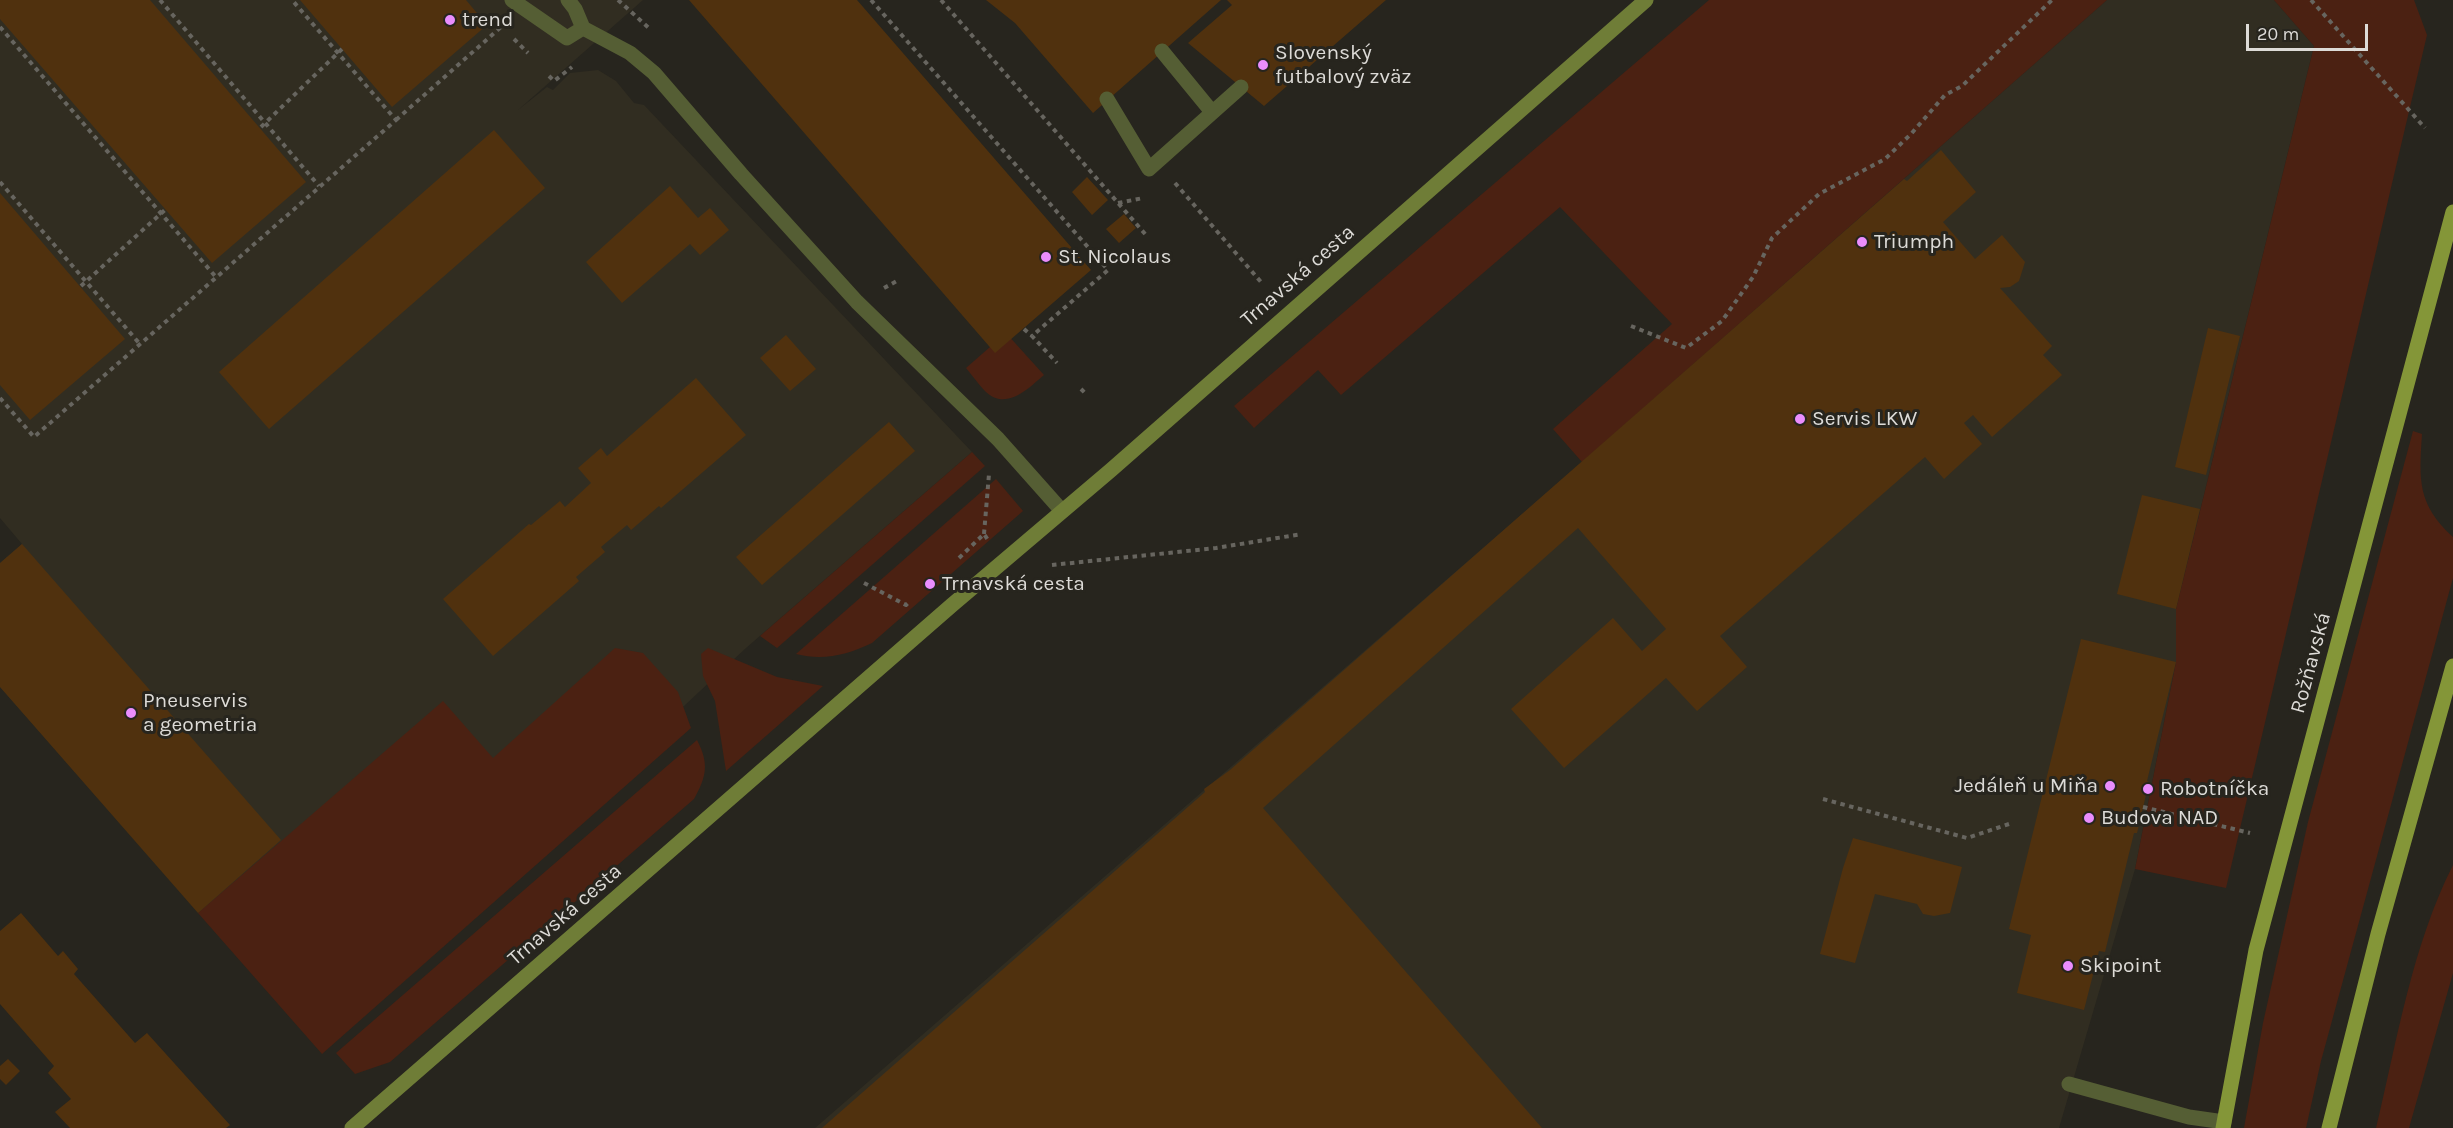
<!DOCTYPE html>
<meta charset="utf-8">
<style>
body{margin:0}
#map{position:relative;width:2453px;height:1128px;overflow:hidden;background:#27251e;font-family:Karla,sans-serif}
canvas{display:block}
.scale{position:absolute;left:2246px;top:24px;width:122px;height:27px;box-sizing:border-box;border:3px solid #dddbd7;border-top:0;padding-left:8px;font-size:18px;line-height:21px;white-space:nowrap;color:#dddbd7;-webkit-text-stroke:4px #27251e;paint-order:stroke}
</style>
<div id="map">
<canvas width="2453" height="1128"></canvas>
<div class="scale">20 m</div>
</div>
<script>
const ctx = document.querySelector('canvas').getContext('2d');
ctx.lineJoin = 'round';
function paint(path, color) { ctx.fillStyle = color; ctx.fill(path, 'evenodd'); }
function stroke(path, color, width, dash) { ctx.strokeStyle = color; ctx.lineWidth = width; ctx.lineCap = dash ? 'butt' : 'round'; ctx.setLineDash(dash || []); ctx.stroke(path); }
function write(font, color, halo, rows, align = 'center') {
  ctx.font = font + ' Karla,sans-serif'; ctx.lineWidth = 6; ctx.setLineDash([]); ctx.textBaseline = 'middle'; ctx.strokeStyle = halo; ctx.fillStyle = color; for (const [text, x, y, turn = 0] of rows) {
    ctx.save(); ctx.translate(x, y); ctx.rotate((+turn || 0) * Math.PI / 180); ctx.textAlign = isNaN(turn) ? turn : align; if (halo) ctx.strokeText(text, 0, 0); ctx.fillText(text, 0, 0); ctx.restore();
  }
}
paint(new Path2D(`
 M0,0H643L518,110L547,87L553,90L570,73L598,70L616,81L634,103L644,105L972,452L746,648L684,706L305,1032L0,687V563L22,544L0,518Z
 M2107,0H2274L2314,46L2176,609V662L2135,869L2059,1128H815L1582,462Z`), '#312d21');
paint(new Path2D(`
 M1709,0H2107L1582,462L1553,429L1672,324L1560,207L1341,395L1318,370L1254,428L1234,406Z
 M2274,0H2414L2427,35L2226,888L2135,869L2176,662V609L2314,46Z
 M1006,333L1044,375C1031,386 1012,406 993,397C983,392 974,377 966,368Z
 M2413,431L2422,434C2419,480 2417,504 2453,537V578L2321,1061L2306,1128H2244L2263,1023L2308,822Z
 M972,452L985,466L777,648L760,636Z
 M996,479L1023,511L872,643C847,655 823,661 796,654Z
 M615,648L643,653L678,692L691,728L322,1054L198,913L443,701L493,758Z
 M708,648L777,677L823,686L726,771L715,701L703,676L701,654Z
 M697,740C709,763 707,776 694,799L390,1062L355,1074L336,1053Z
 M2453,865V973L2409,1128H2376C2397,1040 2412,946 2453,865Z`), '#4b2112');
paint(new Path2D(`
 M0,0H150L306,182L212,263L0,19Z
 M300,0H466L487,25L392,107Z
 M689,0H857L1091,270L995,353Z
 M986,0H1221L1093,113L1015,23Z
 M1227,0H1386L1264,106L1188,43L1232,5Z
 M494,130L545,188L269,429L219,372Z
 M1941,150L1976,192L1943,222L1975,259L2002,235L2025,262L2019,281L2010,287L2000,288L2052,346L2043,355L2062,375L1992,437L1973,415L1964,423L1982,444L1944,479L1925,457L1720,636L1747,667L1697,711L1666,678L1564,768L1511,709L1613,618L1642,651L1666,629L1578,528L1263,808L1542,1128H822L1205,792L1204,789L1230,770L1904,179L1907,181Z
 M1087,177L1108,200L1092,215L1072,192Z
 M670,186L698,218L710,208L729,230L700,255L690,244L622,303L586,262Z
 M0,193L125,339L30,420L0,385Z
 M1124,214L1136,228L1119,243L1106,229Z
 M2208,328L2240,336L2206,475L2175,467Z
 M786,335L816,369L790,391L760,358Z
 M696,378L746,435L661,508L659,506L631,530L627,525L601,547L605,552L576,577L579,581L493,656L443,599L529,524L531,525L560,501L565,507L591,483L578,468L601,448L607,456Z
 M889,422L915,451L762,585L736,557Z
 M2142,495L2200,509L2176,609L2117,594Z
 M22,544L281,840L198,913L0,687V563Z
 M2081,639L2176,662L2147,781L2149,782L2138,829L2137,833H2134L2105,952L2099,951L2084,1010L2017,993L2031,935L2009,929Z
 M1853,838L1962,867L1950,913L1934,916L1923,914L1917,904L1875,894L1855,963L1820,954L1843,868Z
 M21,913L58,956L63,951L78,969L74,974L135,1043L147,1033L230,1125L226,1128H70L55,1112L71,1099L48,1073L54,1066L0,1004V931Z
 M8,1059L20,1071L6,1085L0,1079V1066Z`), '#50310e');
stroke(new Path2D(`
 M160,0L319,186
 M618,0L650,29
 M871,0L1108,270L1032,336L1057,363
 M941,0L1146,235
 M2311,0L2425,128
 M0,27L215,276
 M514,39L528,53
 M549,76L554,81L572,67
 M396,120L501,27
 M261,127L342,49
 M0,182L139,343
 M1175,183L1261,282
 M1118,203L1143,198
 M81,286L166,209
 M884,288L897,281
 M1631,326L1686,348L1722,321L1753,277L1772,238L1819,194L1885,159L1911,134L1945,95L1962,86L2052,0
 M1024,329L1032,336
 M1081,389L1086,394
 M0,398L34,437L396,120L292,0
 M984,534L989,474
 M959,558L984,534L988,540
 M1052,565L1216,548L1302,534
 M864,583L906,605L909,602
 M1823,799L1967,838L2009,824
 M2143,807L2250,833`), '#67655f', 4, [4.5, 4.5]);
stroke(new Path2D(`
 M512,0L567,38L583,28
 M568,0L575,9L583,28L630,53L654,73L741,174L857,302L998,439L1062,511
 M1162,51L1212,112
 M1107,99L1149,169L1241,87
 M2069,1084L2189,1117L2224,1122`), '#555e34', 15);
stroke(new Path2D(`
 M352,1128L952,605L1111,470L1646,0`), '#6f7d37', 15);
stroke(new Path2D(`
 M2223,1128L2256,950L2453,212
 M2329,1128L2378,934L2453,666`), '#849638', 15);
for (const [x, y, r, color] of [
 [450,20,6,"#ea8dfd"],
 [1263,65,6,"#ea8dfd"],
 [1862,242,6,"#ea8dfd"],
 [1046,257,6,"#ea8dfd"],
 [1800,419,6,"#ea8dfd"],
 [930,584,6,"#ea8dfd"],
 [131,713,6,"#ea8dfd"],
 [2110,786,6,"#ea8dfd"],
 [2148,789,6,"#ea8dfd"],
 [2089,818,6,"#ea8dfd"],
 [2068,966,6,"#ea8dfd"]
]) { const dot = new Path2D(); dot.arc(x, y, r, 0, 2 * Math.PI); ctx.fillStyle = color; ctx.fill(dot); stroke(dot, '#27251e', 2); }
write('21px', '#dddbd7', '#27251e', [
 ["trend",462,20],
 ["Slovenský",1275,53],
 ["futbalový zväz",1275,77],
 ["Triumph",1874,242],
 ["St. Nicolaus",1058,257],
 ["Servis LKW",1812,419],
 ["Trnavská cesta",942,584],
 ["Pneuservis",143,701],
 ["a geometria",143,725],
 ["Jedáleň u Miňa",2098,786,"right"],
 ["Robotníčka",2160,789],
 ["Budova NAD",2101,818],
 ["Skipoint",2080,966]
], 'left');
write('21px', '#dddbd7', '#27251e', [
 ["Trnavská cesta",1298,276,-41],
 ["Rožňavská",2311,663,-75],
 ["Trnavská cesta",565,915,-41]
]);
</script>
